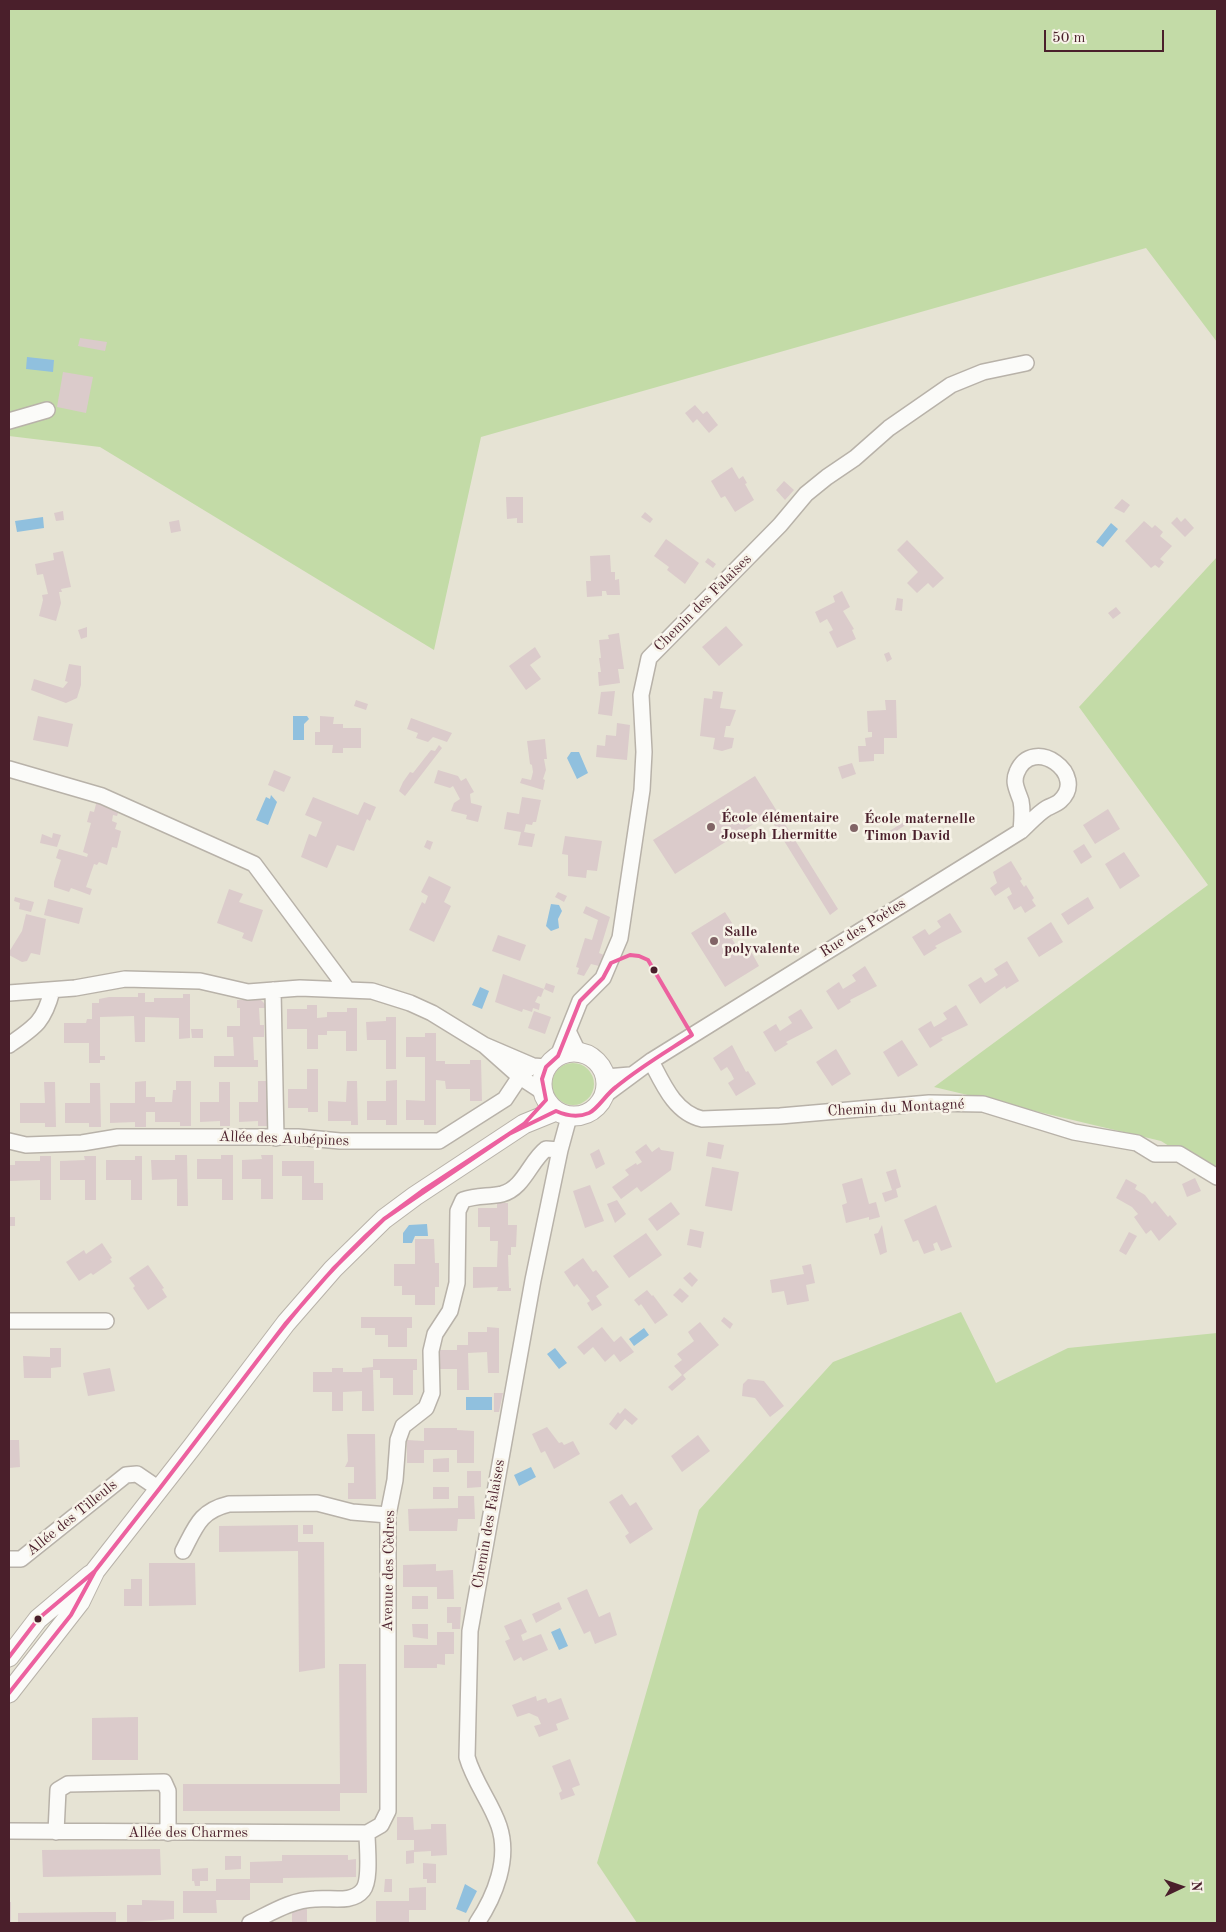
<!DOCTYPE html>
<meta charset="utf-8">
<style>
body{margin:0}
#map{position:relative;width:1226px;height:1932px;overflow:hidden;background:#e6e3d4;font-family:"Old Standard TT",serif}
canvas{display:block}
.frame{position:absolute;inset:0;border:10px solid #4a1f2b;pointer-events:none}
.north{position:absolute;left:1156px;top:1862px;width:50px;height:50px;-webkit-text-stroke:4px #f7f3e8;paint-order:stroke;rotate:87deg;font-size:14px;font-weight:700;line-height:20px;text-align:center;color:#4a1f2b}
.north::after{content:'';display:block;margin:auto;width:18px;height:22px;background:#4a1f2b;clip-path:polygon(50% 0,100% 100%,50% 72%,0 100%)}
.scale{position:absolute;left:1044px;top:30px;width:120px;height:22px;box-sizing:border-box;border:2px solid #4a1f2b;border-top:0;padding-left:6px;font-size:15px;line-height:18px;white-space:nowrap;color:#4a1f2b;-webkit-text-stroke:4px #f7f3e8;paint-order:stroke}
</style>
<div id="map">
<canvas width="1226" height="1932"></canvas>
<div class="frame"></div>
<div class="north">N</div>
<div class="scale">50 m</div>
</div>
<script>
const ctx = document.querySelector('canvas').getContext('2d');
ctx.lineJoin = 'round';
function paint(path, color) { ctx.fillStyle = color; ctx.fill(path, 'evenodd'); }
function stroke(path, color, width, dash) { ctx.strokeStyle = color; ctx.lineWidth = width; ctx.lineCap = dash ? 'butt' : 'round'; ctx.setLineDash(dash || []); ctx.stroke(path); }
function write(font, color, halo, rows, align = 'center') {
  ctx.font = font + ' "Old Standard TT",serif'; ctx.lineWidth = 5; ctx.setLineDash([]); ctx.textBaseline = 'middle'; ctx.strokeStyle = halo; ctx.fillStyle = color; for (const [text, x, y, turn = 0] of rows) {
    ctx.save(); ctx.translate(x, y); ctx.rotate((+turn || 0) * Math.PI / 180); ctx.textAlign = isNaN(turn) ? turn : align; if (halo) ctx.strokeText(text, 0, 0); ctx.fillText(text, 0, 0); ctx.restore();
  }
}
paint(new Path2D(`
 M9,9H1217V342L1146,248L481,437L434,650L100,447L9,436Z
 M1217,557V1176L1161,1141L934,1087L1208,885L1079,707Z
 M552 1084a21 21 0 1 1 42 0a21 21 0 1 1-42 0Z
 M961,1312L996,1383L1068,1348L1217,1333V1923H637L597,1863L699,1510L833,1362Z`), '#c3dba7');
paint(new Path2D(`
 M27,357L54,360L53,372L26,369Z
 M43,517L44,528L17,532L15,521Z
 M1111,523L1118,529L1103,547L1096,542Z
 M293,716H307L309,719L304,724V740H293Z
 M571,752H579L588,773L577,779L567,758Z
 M271,795L277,802L268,825L256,820L266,797L270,799Z
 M551,904L559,905L562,911L558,919L559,928L551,931L546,926Z
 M480,987L489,991L482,1009L472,1005Z
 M427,1224L428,1236H415L412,1243H403V1233L409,1225Z
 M644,1328L649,1335L634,1346L629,1339Z
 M555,1348L567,1363L559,1369L547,1354Z
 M466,1397H492V1410H466Z
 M531,1467L536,1477L519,1486L514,1475Z
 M560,1628L568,1646L559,1650L551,1632Z
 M465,1884L477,1891L466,1913L456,1909Z`), '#90c0de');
paint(new Path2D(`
 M80,338L107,342L105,351L78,346Z
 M63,372L93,377L86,413L57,407Z
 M695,405L703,414L707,411L718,425L709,433L697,419L693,423L685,413Z
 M732,467L739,479L743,476L747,483L745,484L754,500L735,512L725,496L721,498L711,481Z
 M784,481L794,490L785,500L776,490Z
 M506,497H523V523H517V518L507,519Z
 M1122,499L1130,505L1124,513L1114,508Z
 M63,511L64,520L56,521L54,513Z
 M645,512L653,519L650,523L641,517Z
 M1177,517L1181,522L1185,518L1194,528L1185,537L1171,523Z
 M179,520L181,531L171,533L169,522Z
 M1144,521L1152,528L1155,525L1163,532L1160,536L1172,546L1160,559L1164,562L1159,568L1155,565L1151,568L1125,541Z
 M666,539L699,563L685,584L667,570L669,567L654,556Z
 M907,540L944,578L933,588L928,583L917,593L907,583L918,572L897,550Z
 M63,551L71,587L61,589L62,592H59L61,603L56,621L39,616L43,600L42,595L48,594L43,574L37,575L35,564L54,560L53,553Z
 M610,555L611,572H615V580L619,579L620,595H607L606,591H602V596L587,597L586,581H591L590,556Z
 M708,558L716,564L713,568L705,562Z
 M842,591L850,607L843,611L854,629L852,630L856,639L837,648L829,632L833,630L831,626L827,619L820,623L815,612L835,602L833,596Z
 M897,598L903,599L902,611L895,610Z
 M1116,607L1121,613L1113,619L1108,613Z
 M726,626L743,645L719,666L702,647Z
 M87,627V637L81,639L78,630Z
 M619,633L624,669H618L620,683L599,686L598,672H601L599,658H601L599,640L609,639L608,635Z
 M535,647L541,657L530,665L541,679L526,690L509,666Z
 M889,652L892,659L887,662L884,654Z
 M69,664L81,666V685L77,698L66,703L31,690L34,679L63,688L68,682L65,681Z
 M615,691L612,716L598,714L601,692Z
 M713,691L723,692L720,708L736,710L730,726H726L724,737L734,738L732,748L722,751L713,749L715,738L700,736L704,698L712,699Z
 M356,700L368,704L366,710L354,706Z
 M885,700H896L897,738H884V754H874V761L859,762L858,746H866L865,738L872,737V732H868L867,711L886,710Z
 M38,716L73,724L68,747L33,740Z
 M320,716L334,717L333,724H343V728H361V748H343V753H332L333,745H315V732H320Z
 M411,718L452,733L447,742L433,737L428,742L416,738L418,733L407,729Z
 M617,723L630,725L627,760L596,757L597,745L605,746L606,735L616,736Z
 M545,739L547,759H544L546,770L543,779L545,780L543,790L520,783L522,778L531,780L533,772L532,765L530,764L527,741Z
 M439,745L442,748L405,796L399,791L403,782L410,772L413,773L431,750L435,751Z
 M852,763L856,774L842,779L838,767Z
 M274,770L291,777L284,792L268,785Z
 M438,770L458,776L461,781L466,778L474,792L470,794L471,803L482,806L478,822L466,819L467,815L451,811L454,803L460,799L453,786L450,788L434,783Z
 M755,776L838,909L830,915L768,815L675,874L653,840Z
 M313,797L358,815L364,802L376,807L370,821L367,819L354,851L337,845L327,868L301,857L309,834L316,837L322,822L305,815Z
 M522,797L541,800L536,822H533L532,825L526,824L524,832L535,834L532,847L518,845L521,832L504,829L507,812L519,814Z
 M97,800L102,802L101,805L115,809L114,811L118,813L117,816L113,815L112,821L117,823L115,829L121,831L117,848L112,847L107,865L99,862L97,865L94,864L86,887L92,889L90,895L71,888L69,892L54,887V882L61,860L56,858L59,849L87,857L88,854L83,852L91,823L87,822L90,811L94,812Z
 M1108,809L1120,829L1095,844L1083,825Z
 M913,816L915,819L879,842L877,839Z
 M53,833L61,835L57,847L40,843L42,834L52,838Z
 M565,836L602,841L597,871L587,870L586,878L568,876V855L562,854Z
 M427,840L433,842L430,850L424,847Z
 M1084,844L1092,857L1081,864L1073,851Z
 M1124,852L1140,876L1120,889L1105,864Z
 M1011,861L1022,879L1020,881L1024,887L1026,885L1034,898L1032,900L1036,906L1025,913L1021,906L1014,910L1007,897L1012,894L1009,887L995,896L990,888L997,883L993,872Z
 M429,876L451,887L444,902L451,906L434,942L409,930L422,902L425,904L428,896L421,892Z
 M229,889L243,894L239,902L263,910L252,942L242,938L244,933L217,923Z
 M558,892L567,896L564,902L555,897Z
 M15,897L34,902L31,912L19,909L20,903L14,901Z
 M1088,897L1094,908L1068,925L1061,914Z
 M48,899L83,908L79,924L44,915Z
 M586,906L610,917L599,953L604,955L599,966L591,964L584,976L577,974L579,968L576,967L585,938L592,940L598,920L583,913Z
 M725,912L739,934L732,939L740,951L748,946L759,966L725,987L691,933Z
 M950,913L962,932L935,946L937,948L924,956L912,937L925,929L929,935L941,927L937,921Z
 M26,914L46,919L40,955L31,953L27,961L22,962L9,955V952L22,931Z
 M1051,922L1063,942L1039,957L1027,938Z
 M498,935L526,945L520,961L492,951Z
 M1007,961L1019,981L1006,989L1005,986L980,1004L968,985L981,977L985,983L998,975L994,969Z
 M865,966L877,986L850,1000L851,1002L838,1010L826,991L839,982L843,989L856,981L852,975Z
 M503,974L544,989L546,983L555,986L553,993L544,989L541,997L538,996L535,1002L540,1004L539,1010L533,1008L532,1012L523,1009L522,1012L495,1002Z
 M138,993H145V1002H154V998H183V994H190V1038L179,1039V1018L145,1017V1042H135L134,1016L100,1017V1056H105V1060H100V1063H89V1043H64V1023H86L87,1019H92V1003H99V999L109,997H138Z
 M237,1000H261L266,1005V1008H259L260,1025H264V1037H253L254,1060H258V1067H214V1056H234L233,1037H227V1026H240V1008H237Z
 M307,1005H317V1018L327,1017V1012H347V1008H357V1051H346V1031H327V1035H318V1049H307V1029H287V1009H307Z
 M956,1005L968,1025L941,1038L943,1040L930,1048L918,1029L931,1021L934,1027L941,1023L947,1019L943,1013Z
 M801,1009L813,1028L786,1042L788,1044L775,1052L763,1032L776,1024L780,1031L792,1023L788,1017Z
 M534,1011L551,1017L545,1034L528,1028Z
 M386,1017H396V1069H386V1040H367L366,1022L386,1021Z
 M191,1029H203V1038H192Z
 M425,1033H436V1061H445V1064H470V1060H481L482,1101H470V1089H446L445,1081L436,1080V1125H424V1120H406V1100L425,1101V1057H406V1037H425Z
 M902,1040L918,1065L898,1077L883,1052Z
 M732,1045L746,1072L748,1071L756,1084L736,1096L728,1083L734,1079L731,1073L727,1067L721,1071L713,1058Z
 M836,1049L851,1074L832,1086L816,1062Z
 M307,1069H318V1112H308V1108H288V1089H307Z
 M397,1080V1125H386V1120H367V1101H386V1081Z
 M146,1081V1097H155V1102H172L173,1090H176V1081H191V1126H180V1122H155V1112H146V1127H135V1122L110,1123V1103H135V1082Z
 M258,1081H269L270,1126H258V1121L239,1122V1102H258Z
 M347,1081H357L358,1125H351V1121H328V1101L346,1102Z
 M44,1082H55L56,1127H45V1123H20V1103H45Z
 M219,1082H230V1126H220V1121L200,1122V1102H219Z
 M90,1083H100L101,1127H89V1123H65V1103H90Z
 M708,1142L724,1145L721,1159L706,1156Z
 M646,1144L652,1152L659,1147L661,1150L674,1152L671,1170L641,1192L637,1187L621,1199L612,1187L629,1175L625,1170L636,1163L637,1165L642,1162L635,1152Z
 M599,1149L605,1164L596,1169L590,1154Z
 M175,1155H187L188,1206H177V1179L152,1180L151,1160H175Z
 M221,1155H233V1200H222V1179H197V1159H221Z
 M261,1155H273V1199H261V1179H242V1160L262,1159Z
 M40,1156H51V1200H40V1180L9,1181V1165H15V1161H40Z
 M84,1156H96V1200H85V1180H60V1161L85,1160Z
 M135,1156H142V1200H131V1180H106V1160H135Z
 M282,1161H314V1183H323V1200H302V1176H282Z
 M712,1167L739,1172L732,1211L705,1206Z
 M896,1169L901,1187L896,1189L898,1197L885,1202L882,1193L892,1190L886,1172Z
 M862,1178L869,1204L876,1202L880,1217L869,1220V1217L846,1223L842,1205L847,1203L842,1184Z
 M1195,1178L1201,1191L1187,1197L1182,1184Z
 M1126,1179L1137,1185L1135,1189L1145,1195L1152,1204L1155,1201L1168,1217L1170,1215L1177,1224L1159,1241L1151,1230L1146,1234L1134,1217L1138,1214L1132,1207L1116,1198Z
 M590,1185L604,1221L585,1228L573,1191Z
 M617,1200L626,1214L615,1223L607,1204Z
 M671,1202L680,1214L657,1231L648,1219Z
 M497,1203H508V1225H517L516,1247H511V1255H508L509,1288H511V1291H497L498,1287L473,1288V1267H497L498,1241H490V1227H478V1208H497Z
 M936,1205L952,1247L941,1251L937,1242L933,1244L935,1250L924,1254L918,1240L913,1242L904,1220Z
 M9,1217H15V1226H9Z
 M882,1225L887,1252L880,1255L874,1234L878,1233Z
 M690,1229L704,1232L701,1248L687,1245Z
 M1129,1232L1137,1236L1126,1255L1119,1251Z
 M646,1233L662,1255L629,1278L613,1256Z
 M415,1239H434L435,1263H439V1287H435V1305H415V1295H402V1286H394V1264H415Z
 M102,1243L112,1258L110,1259L112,1262L93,1275L91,1273L79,1281L66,1262L84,1250L86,1254Z
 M583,1258L593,1272L596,1270L609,1287L596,1296L602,1305L592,1311L587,1303L590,1301L577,1284L574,1287L564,1272Z
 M811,1264L815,1283L806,1285L809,1301L787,1305L784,1291L772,1293L770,1280L804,1274L802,1266Z
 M148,1265L164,1288L162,1289L167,1297L148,1310L133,1288L135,1286L129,1278Z
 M690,1272L698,1280L692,1287L683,1278Z
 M680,1288L689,1296L682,1303L673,1295Z
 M647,1290L652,1296L653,1295L668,1315L655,1324L641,1304L639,1306L634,1300Z
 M361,1317H412V1328H407V1347H388V1335H375V1328H361Z
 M724,1317L733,1324L730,1329L721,1321Z
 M700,1322L719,1345L683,1375L686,1379L672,1391L668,1387L682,1375L674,1366L682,1360L677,1354L694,1341L688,1332Z
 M487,1327L499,1328V1373H488L487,1352L468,1353L469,1390H457V1369H438V1350H457V1345H468V1332H487Z
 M602,1327L614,1342L621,1336L634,1352L620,1362L614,1354L605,1362L593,1347L584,1355L577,1347Z
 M50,1348H61V1367L51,1368V1378H24L23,1356L50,1357Z
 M373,1359H417V1370H413V1395H393V1378H380V1370H373L374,1411H362V1391L343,1392V1411H332V1392H313V1372H332V1368H343V1372H362V1368L373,1367Z
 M110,1368L115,1391L88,1396L83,1373Z
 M748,1379L764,1381L784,1406L770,1417L755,1398L742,1396L743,1384Z
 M494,1393H503L499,1412H494Z
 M625,1408L638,1419L632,1425L625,1419L616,1430L609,1424L618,1412L620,1414Z
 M547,1427L559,1443L562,1442L564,1445L573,1441L580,1454L554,1469L545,1451L541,1453L532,1434Z
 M424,1428H457V1430L474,1431V1463H457V1450H424V1463H407V1440L424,1441Z
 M347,1434H375L376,1499H348V1483H354V1467H345L348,1461Z
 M698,1435L710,1451L682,1472L671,1456Z
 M9,1440H19L20,1467L9,1468Z
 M449,1458V1472H433V1459Z
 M467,1471H481V1487L467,1488Z
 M433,1487H449V1499H433Z
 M622,1494L630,1506L636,1502L653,1529L630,1544L625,1536L629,1533L609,1502Z
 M458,1496H474L475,1519H458L457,1531H409L408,1509L458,1508Z
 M298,1525V1542H324L325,1668L299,1672L298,1551L219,1552V1526Z
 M303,1525H313V1534H303Z
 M149,1563H195L196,1605L149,1606Z
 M436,1564V1571L453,1570L454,1599H437V1587H403V1565Z
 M131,1579H142V1606H124V1589H131Z
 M587,1589L599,1617L610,1612L617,1635L595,1644L590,1631L584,1634L567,1598Z
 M412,1596H428V1609H412Z
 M559,1602L562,1609L536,1623L532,1614Z
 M447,1607H461L460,1629H452V1623H447Z
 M521,1619L527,1632L521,1635L523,1641L541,1634L548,1650L523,1661L521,1657L514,1661L505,1641L510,1639L504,1626Z
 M412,1624H428V1639L413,1637Z
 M437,1632H454V1654H445V1665L437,1664V1668H404V1645H437Z
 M339,1664H366L367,1793H340V1811H183V1784H340Z
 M536,1696L537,1701L546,1698L548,1703L561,1698L569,1719L556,1724L558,1730L539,1737L534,1726L541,1724L538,1717L529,1713L517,1717L512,1705Z
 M138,1717V1760H92V1718Z
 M570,1759L580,1785L572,1788L575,1795L561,1800L559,1793L562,1791L552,1766Z
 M397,1817H413L414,1830L431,1829V1824H446L447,1855L431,1856V1851L414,1852V1863L406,1864V1851L414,1850V1840H397Z
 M160,1849L161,1875L43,1877L42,1850Z
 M282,1855H348V1860L356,1859V1877L283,1878V1883H250V1900H216L217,1913H183V1891H216V1879H250V1862L282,1861Z
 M225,1856H241V1869L225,1870Z
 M423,1863L436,1864V1883H427V1879H423Z
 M208,1868V1881H200V1886H195L194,1881H192V1869Z
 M385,1879H392V1892H384Z
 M426,1887V1910H409V1923H376V1901H409V1888Z
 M142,1900L174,1901V1919L127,1923V1905H142Z
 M9,1902H11V1923H9Z
 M292,1909H307V1923H292Z
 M99,1912H116V1923H18V1913Z`), '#dbcbcb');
const minor = new Path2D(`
 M9,421L47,410
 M9,769L102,796L254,864L347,989
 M273,990L276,1138
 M9,993L75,988L125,979L200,981L248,992L300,988L372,991L410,1003L432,1013L484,1045
 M569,1033L578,1052
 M9,1045C35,1027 44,1022 52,991
 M558,1056L580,1001L603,978L620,938L642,790L644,752L641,695L649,658L780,525L806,494L827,477L855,458L889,428L951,385L983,372L1026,363
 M651,1061C663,1084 675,1113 702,1119L780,1116L929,1103L983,1104L1074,1132L1137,1143L1155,1154H1179L1217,1177
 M606,1077L630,1075
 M543,1092L520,1077L484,1045L533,1066L546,1067
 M605,1095L651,1061L1021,831C1029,824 1037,814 1047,808C1051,806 1057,804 1060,801C1089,775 1033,734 1017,772C1012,783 1018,791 1021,801C1023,811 1022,821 1021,831
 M9,1141L26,1145L82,1143L118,1137H298L340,1141H439L505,1099L523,1072L533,1066
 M9,1321H106
 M183,1551C196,1526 200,1511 229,1504L317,1503L352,1512L388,1515
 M9,1559H21L126,1475L137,1474L159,1489
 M9,1831L367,1833
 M56,1832L58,1790L68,1784L164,1782L168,1791V1833
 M367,1833L381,1825L388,1811V1515L395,1480L398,1440L403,1426L426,1408L432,1393L431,1351L435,1334L450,1311L457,1283L458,1211L463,1200C477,1195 489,1197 502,1194C524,1188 530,1161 546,1149L560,1150
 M250,1923C271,1913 291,1900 315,1899C330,1897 352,1904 363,1890C371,1880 367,1847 367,1833
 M477,1923C495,1896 510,1859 499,1826C491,1802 474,1782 467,1757L470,1631L533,1280L560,1150L569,1117`);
const tertiary = new Path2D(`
 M542 1084a32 32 0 1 1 64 0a32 32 0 1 1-64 0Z
 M9,1657L38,1619L90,1575
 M9,1693L80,1602L95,1571L192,1447L286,1323L333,1269L384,1219L415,1196L524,1124L556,1111`);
stroke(minor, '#b8b2a9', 18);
stroke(tertiary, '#b8b2a9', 21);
stroke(minor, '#fbfbf9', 15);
stroke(tertiary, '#fbfbf9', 19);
stroke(new Path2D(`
 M630,955L639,956L648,960L692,1035C666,1052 640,1067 616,1087C606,1094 598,1109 589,1113C577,1118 567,1116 556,1111L509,1134L524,1124L546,1100L542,1079L546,1067L558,1056L580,1001L603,978L611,963Z
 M384,1219L422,1191L509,1134
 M384,1219L509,1134
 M238,1386C283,1326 328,1269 384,1219
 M238,1386L286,1323L333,1269L384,1219
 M160,1488L238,1386
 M160,1488L238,1386
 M95,1571L160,1488
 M95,1571L160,1488
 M9,1657L38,1619L95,1571
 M9,1693L71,1615L95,1571`), '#ec619f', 4);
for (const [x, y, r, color] of [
 [711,827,5,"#816466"],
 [854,828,5,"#816466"],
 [714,941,5,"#816466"],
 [654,970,4.5,"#4a1f2b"],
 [38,1619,4.5,"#4a1f2b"]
]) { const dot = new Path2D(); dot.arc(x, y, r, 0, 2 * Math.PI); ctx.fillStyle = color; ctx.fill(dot); stroke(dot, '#f7f3e8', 2); }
write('15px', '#4a1f2b', '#f7f3e8', [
 ["Chemin des Falaises",703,603,-45],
 ["Rue des Poètes",863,928,-32],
 ["Chemin du Montagné",896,1108,-3],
 ["Allée des Aubépines",284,1139,2],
 ["Allée des Tilleuls",72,1518,-39],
 ["Chemin des Falaises",489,1524,-80],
 ["Avenue des Cèdres",389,1571,-89],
 ["Allée des Charmes",188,1833]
]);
write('bold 15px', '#4a1f2b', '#f7f3e8', [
 ["École élémentaire",721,818],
 ["Joseph Lhermitte",721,835],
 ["École maternelle",864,819],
 ["Timon David",864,836],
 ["Salle",724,932],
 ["polyvalente",724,949]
], 'left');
</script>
